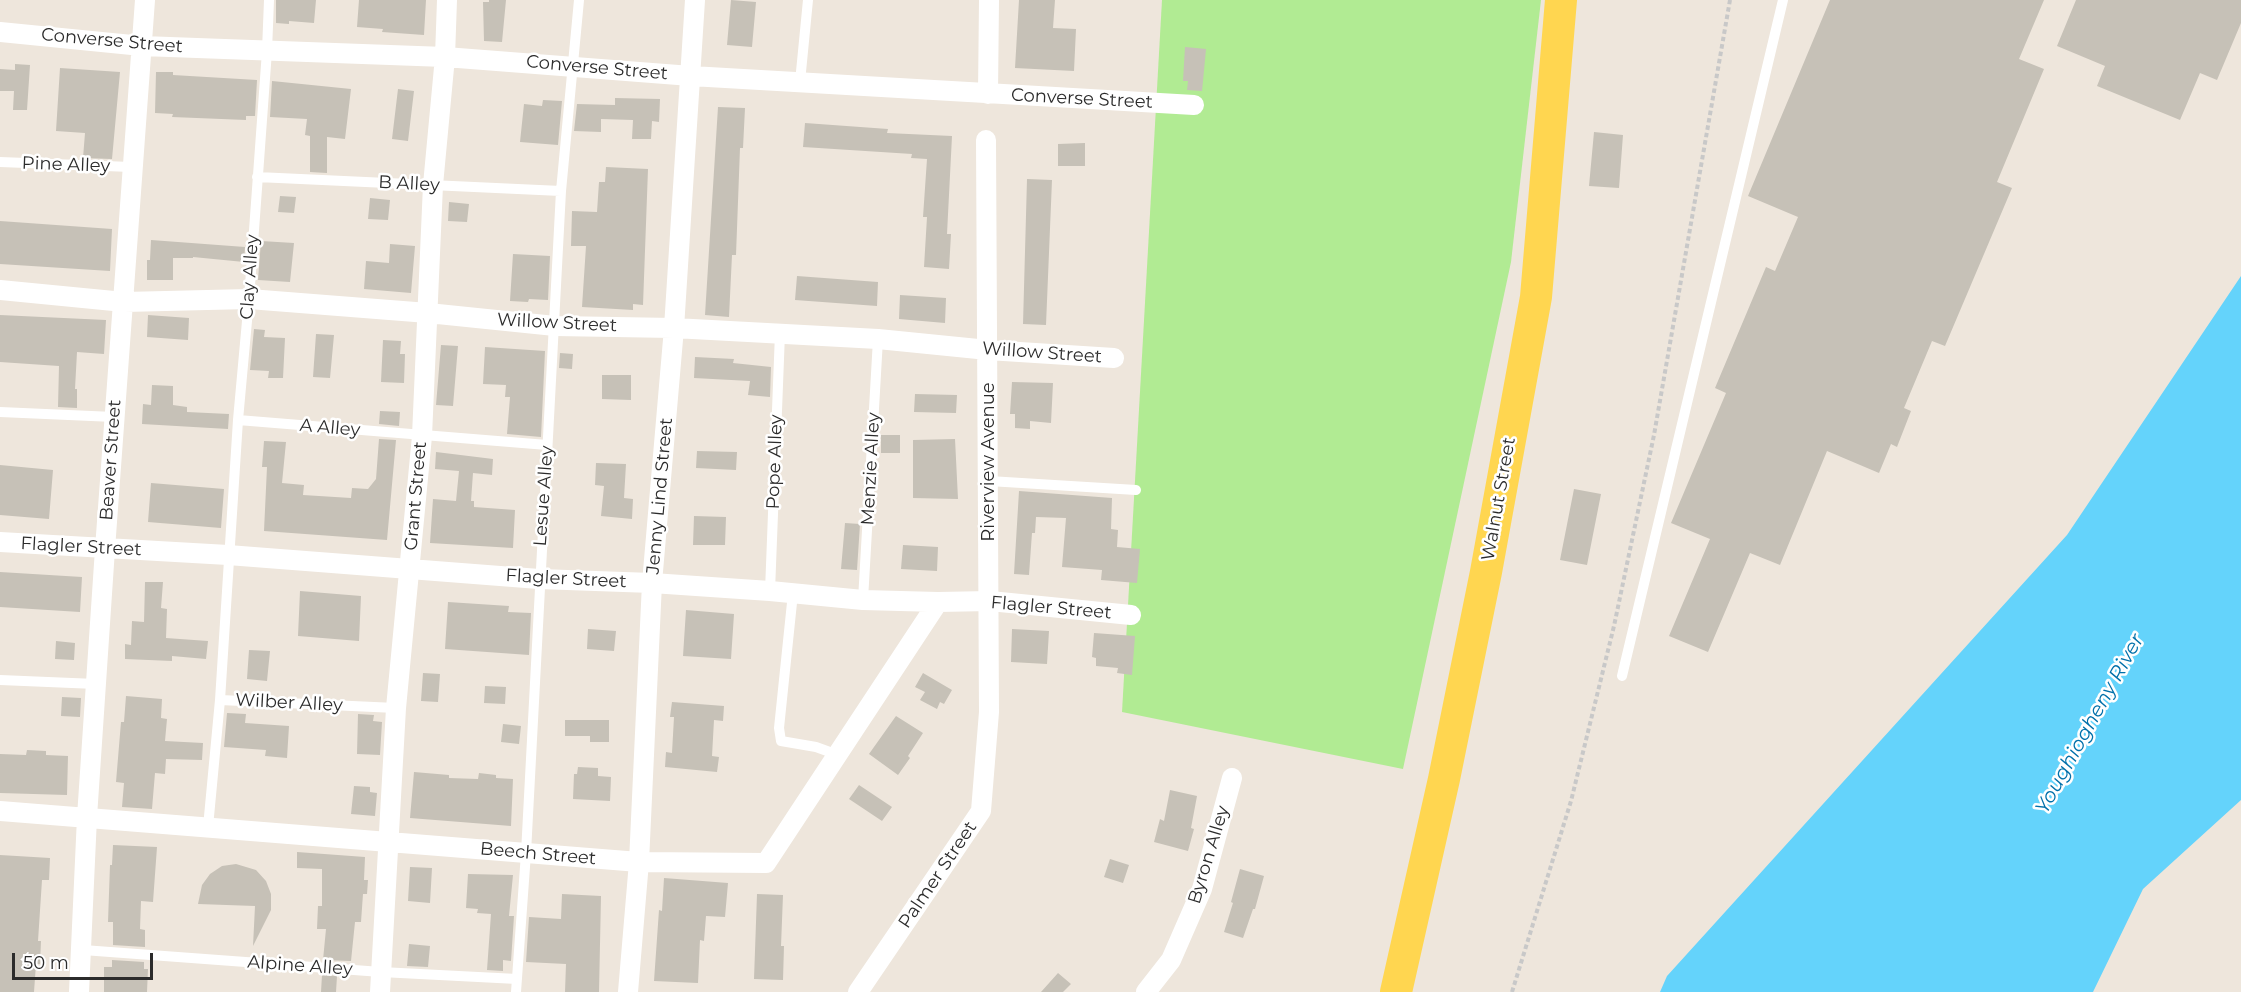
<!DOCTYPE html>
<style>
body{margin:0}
#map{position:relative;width:2241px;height:992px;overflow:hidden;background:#eee6dc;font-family:Montserrat,sans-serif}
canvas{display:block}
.scale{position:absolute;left:12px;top:953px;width:141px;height:27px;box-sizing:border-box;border:3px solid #2b2b2b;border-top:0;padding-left:8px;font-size:18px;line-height:21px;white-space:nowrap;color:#2b2b2b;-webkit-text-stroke:4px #fff;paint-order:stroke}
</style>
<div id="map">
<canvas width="2241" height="992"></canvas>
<div class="scale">50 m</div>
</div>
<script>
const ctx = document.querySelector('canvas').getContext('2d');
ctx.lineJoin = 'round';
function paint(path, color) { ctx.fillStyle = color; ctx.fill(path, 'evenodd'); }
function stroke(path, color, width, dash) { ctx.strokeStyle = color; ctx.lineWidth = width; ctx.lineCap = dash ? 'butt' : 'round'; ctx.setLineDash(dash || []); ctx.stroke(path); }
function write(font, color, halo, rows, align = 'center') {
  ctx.font = font + ' Montserrat,sans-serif'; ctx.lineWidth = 5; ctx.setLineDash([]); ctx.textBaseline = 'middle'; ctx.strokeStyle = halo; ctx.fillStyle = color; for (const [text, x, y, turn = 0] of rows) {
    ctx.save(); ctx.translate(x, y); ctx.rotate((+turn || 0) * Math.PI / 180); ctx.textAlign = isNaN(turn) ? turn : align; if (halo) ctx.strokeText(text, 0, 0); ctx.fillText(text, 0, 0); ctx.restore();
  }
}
paint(new Path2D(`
 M1162,0H1541L1511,262L1403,769L1122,712Z`), '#b1eb93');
paint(new Path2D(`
 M2241,276V800L2143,889L2093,992H1660L1667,976L2067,535Z`), '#64d3fb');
paint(new Path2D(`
 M276,0H316L314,23L289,21V24L276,23Z
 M359,0H426L424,35L382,32L383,29L357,27Z
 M489,0H506L502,42L484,41L483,2H489Z
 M731,0L756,2L752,47L727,45Z
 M1019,0H1055L1053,28L1076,29L1074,71L1015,68Z
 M1830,0H2044L2019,59L2044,69L1997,182L2012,188L1945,346L1932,341L1904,408L1911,411L1897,447L1891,444L1879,473L1827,451L1780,565L1750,553L1708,652L1669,636L1710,539L1671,523L1726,393L1715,388L1766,267L1775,271L1798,217L1748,196Z
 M2076,0H2241V23L2217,80L2200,73L2180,120L2097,86L2105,66L2057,46Z
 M1185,47L1206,49L1202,91L1187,90L1188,81H1183Z
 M15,64L30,65L27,110H13L14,91H0V69L15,70Z
 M60,68L120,72L112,159L83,158L85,133L56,131Z
 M156,72H173V75L257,80L255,116H246V120L172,117L173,114L155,113Z
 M272,81L351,89L345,139L327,137V173L310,172V136L305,135L307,119L270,117Z
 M398,89L414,91L408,141L392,139Z
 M615,98L660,99L659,122L652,121L651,139H632L633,120L601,119V132L574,131L577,104L615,105Z
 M543,100L562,101L558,145L520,142L524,104L542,106Z
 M718,107L745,108L743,148H740L736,255H732L729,317L705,315Z
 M805,123L888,129L887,133L952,136L947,234H951L949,269L924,267L927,217H923L927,159L911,158L912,154L803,147Z
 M1594,132L1623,135L1619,188L1589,186Z
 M1085,143V166H1058V144Z
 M606,167L648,169L643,305L633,304V310L582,307L586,246H571L572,211L597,212L599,182H605Z
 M1027,179L1052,180L1046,325L1023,324Z
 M280,196L296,197L294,213L278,212Z
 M370,198L390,200L388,220L368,219Z
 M449,202L469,204L467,222L448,221Z
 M0,221L112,229L110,271L0,264Z
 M151,240L245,247L244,262L193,257V258H173V280H147V260H150Z
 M261,241L294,243L290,282L258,280Z
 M390,244L415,246L411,293L364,289L366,261L389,263Z
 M513,254L550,256L548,300L529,299L528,302L510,301Z
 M797,276L878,282L877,306L795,300Z
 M900,295L946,298L945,323L899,319Z
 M0,315L106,320L104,354L77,352L75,389H77V408L58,407L59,366L0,362Z
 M148,315L189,318L188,340L147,337Z
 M254,329L265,330L264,337L285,338L283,378H268L269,371L250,370Z
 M316,334L334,335L330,378L313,377Z
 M383,340L401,341L400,354H405L404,383L381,382Z
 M441,345L458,346L453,406L436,405Z
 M485,347L545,351L541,437L507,434L510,397H505L506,385L483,384Z
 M560,353L573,354L572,369L559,368Z
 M695,357L734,359L733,363L771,367L770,397L748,395L750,381L694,378Z
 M602,375H631V400L602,399Z
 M1012,382L1053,383L1051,423L1030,421V429L1015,428V414H1010Z
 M152,385L173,386V405L187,407V412L229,414L228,429L142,424L143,404L151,405Z
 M915,394L957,395L956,413L914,412Z
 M380,411L400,412L399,426L379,424Z
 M881,435H900V453H881Z
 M379,439L396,440L387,540L264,531L267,467H262L264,441L286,442L282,483L304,485L303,495L351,498L352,488L368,489L376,479Z
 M955,439L958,499L913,498V440Z
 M697,451L737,452L736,470L696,468Z
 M436,452L493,459L492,475L473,473L471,501H474V507L515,510L513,548L430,543L433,499L456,501L459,471L435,469Z
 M596,463L626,464L624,498L633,499L632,519L601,516L604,486L595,485Z
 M0,465L53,470L49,519L0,515Z
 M151,483L224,489L221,528L148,522Z
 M1574,489L1601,494L1587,565L1560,560Z
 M1019,491L1112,498L1111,529L1118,530L1117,547L1140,549L1137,583L1101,580L1102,570L1062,567L1066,518L1036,517L1035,533H1032L1029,575L1014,574Z
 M694,516L726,517L725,545H693Z
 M845,523L860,524L857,570L841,569Z
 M903,545L938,547L937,571L901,569Z
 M0,572L82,577L80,612L0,607Z
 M145,582H163L161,608L167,609L166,638L208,641L206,659L172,656V661L125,659V644L131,645L132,621L144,622Z
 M300,591L361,596L359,641L298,636Z
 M448,602L509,606L508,612L531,613L529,655L445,649Z
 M686,610L734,614L731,659L683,656Z
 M588,629L616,631L614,651L587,649Z
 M1012,629L1049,631L1047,664L1011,662Z
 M1094,633L1135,636L1132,675L1117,673L1118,668L1096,666V658L1092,657Z
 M56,641L75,643L74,660L55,659Z
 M249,650L270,651L267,681L247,679Z
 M423,673L440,674L438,702L421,701Z
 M923,673L952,690L944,704L940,702L937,709L920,700L925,692L915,687Z
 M485,686L506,687L505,704L484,703Z
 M126,696L162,699L161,718L167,719L165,741L203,743L202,760L166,759L165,774L155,773L152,809L122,807L124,783L116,782L121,722H124Z
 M62,697L81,698L80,717L61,716Z
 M672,702L724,706L723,721L714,720L712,756L719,757L717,772L665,767L666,752L672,753L674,717H670Z
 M227,713L246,714L245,723L289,726L287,758L265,756L266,750L224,747Z
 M358,714L374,715L373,721L382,722L380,755L357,754Z
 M896,716L923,733L908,756L910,758L898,775L869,754Z
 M565,720H609V742H590V736H565Z
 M503,724L521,726L519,744L501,742Z
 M27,750L46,751V755L68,756L67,795L0,793V754L26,755Z
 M578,767L598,768V776L611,777L610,801L573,799L574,774H577Z
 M414,772L449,775V778L478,779L479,773L496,775V778L513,779L511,826L410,818Z
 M859,785L892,807L882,821L849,799Z
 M354,786L370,787V792L377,793L375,816L351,814Z
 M1170,790L1197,796L1191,828L1194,829L1188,851L1154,842L1160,819L1164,821Z
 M113,845L157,847L153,902L141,901L140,929L145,930V947L113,945V922H108L110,865H112Z
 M297,852L365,857L364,880H368L367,894H363L361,922H355L351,961L323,960L326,929H317L318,906H322V869L297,868Z
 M0,855L50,858L49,880H42L38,941H41L40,964H36L34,992H0Z
 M1110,859L1129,865L1123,883L1104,877Z
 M236,864L256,870L266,881L271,894V910L253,946L255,906L198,904L202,885L210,874L222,866Z
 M410,867L432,868L430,903L408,901Z
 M1240,869L1264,876L1255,909H1253L1243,938L1224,932L1233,903L1231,902Z
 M468,874L513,875L509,916H514L511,961L503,960V971L487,970L491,914L477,913L478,909L466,908Z
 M664,878L728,883L725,917L706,916L704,941L700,940L698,983L654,981L659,910L662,911Z
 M562,894L601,896L599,992H565L566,964L526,962L529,917L561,919Z
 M757,894L783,895L781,946H784L783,980L754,979Z
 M409,944L430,946L428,967L407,966Z
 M112,960L144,962V969H148L147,992H104V967H112Z
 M1058,973L1071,984L1063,992H1041Z
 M322,975L337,976L336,992H321Z`), '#c6c1b7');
stroke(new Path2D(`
 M1512,992L1571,801L1614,626L1654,435L1730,0`), '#c8c8c8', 4, [4.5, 3]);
stroke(new Path2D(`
 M269,0L267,51L249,299L238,420L220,700L396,708
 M800,82L808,0
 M0,162L131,167
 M257,177L561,191
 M0,412L114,417
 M238,420L547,445
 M989,481L1136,490
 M770,591L780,333
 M793,593L779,728L781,741L816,747L838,755
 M863,600L878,339
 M1622,676L1783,0
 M0,680L96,684
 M208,827L220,700
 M83,950L381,972L517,979
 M516,992L526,853L561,191L579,0`), '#fff', 10);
stroke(new Path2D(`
 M0,32L142,46L445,57L691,76L1194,105
 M988,94L989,0
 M0,290L124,302L249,299L428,313L555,326L674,328L878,339L988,350L1114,358
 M0,542L228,555L539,579L652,583L770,591L863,600L938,602L990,601L1131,615
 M0,811L639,862L766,863L938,602
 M79,992L87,817L105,549L145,0
 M380,992L396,708L422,436L433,185L445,57L447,0
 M628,992L639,862L652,583L674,328L695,0
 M858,992L981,811L989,712L986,140
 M1146,992L1171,960L1202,889L1232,778`), '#fff', 20);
stroke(new Path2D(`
 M1396,992L1444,779L1486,572L1536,297L1561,0`), '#ffd650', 32);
write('18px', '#2b2b2b', '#fff', [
 ["Converse Street",112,41,5],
 ["Converse Street",597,68,5],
 ["Converse Street",1082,99,3],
 ["Pine Alley",66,165,2],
 ["B Alley",409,184,3],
 ["Clay Alley",250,277,-86],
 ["Willow Street",557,323,3],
 ["Willow Street",1042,353,4],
 ["A Alley",330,428,5],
 ["Beaver Street",111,460,-86],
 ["Pope Alley",775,462,-88],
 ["Riverview Avenue",989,462,-90],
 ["Menzie Alley",871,469,-87],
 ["Grant Street",416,496,-85],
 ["Lesue Alley",544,496,-86],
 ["Jenny Lind Street",660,496,-85],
 ["Walnut Street",1499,499,-80],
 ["Flagler Street",81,547,3],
 ["Flagler Street",566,579,3],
 ["Flagler Street",1051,608,5],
 ["Wilber Alley",289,703,3],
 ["Beech Street",538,854,5],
 ["Byron Alley",1209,855,-73],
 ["Palmer Street",938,875,-56],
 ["Alpine Alley",300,966,4]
]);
write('italic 20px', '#0070aa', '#fff', [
 ["Youghiogheny River",2090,724,-61]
]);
</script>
